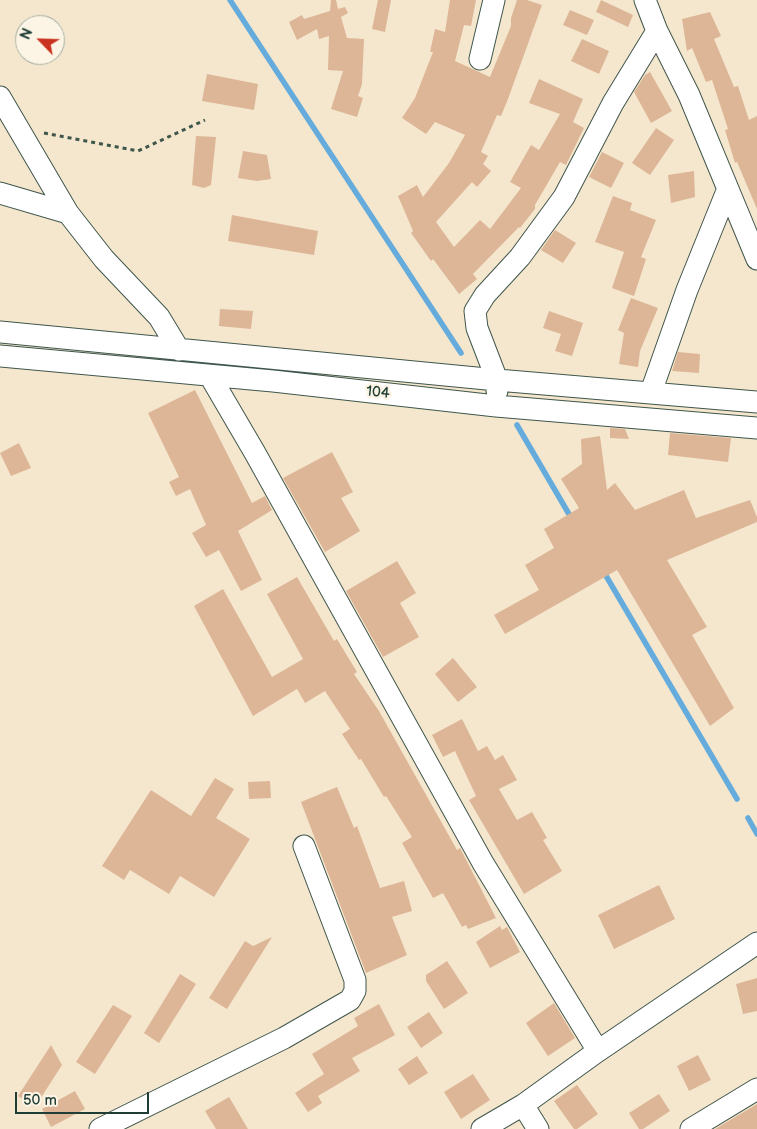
<!DOCTYPE html>
<style>
body{margin:0}
#map{position:relative;width:757px;height:1129px;overflow:hidden;background:#f5e7ce;font-family:"Balsamiq Sans",sans-serif}
canvas{display:block}
.north{position:absolute;left:15px;top:15px;width:50px;height:50px;box-sizing:border-box;background:#fcf5e5;border:1px solid #a4ab9e;border-radius:50%;rotate:294deg;font-size:14px;font-weight:700;line-height:20px;text-align:center;color:#1f3d34}
.north::after{content:'';display:block;margin:auto;width:18px;height:22px;background:#c8321e;clip-path:polygon(50% 0,100% 100%,50% 72%,0 100%)}
.scale{position:absolute;left:15px;top:1092px;width:134px;height:22px;box-sizing:border-box;border:2px solid #1f3d34;border-top:0;padding-left:6px;font-size:15px;line-height:18px;white-space:nowrap;color:#1f3d34;-webkit-text-stroke:4px #fcf5e5;paint-order:stroke}
</style>
<div id="map">
<canvas width="757" height="1129"></canvas>
<div class="north">N</div>
<div class="scale">50 m</div>
</div>
<script>
const ctx = document.querySelector('canvas').getContext('2d');
ctx.lineJoin = 'round';
function stroke(path, color, width, dash) { ctx.strokeStyle = color; ctx.lineWidth = width; ctx.lineCap = dash ? 'butt' : 'round'; ctx.setLineDash(dash || []); ctx.stroke(path); }
function paint(path, color) { ctx.fillStyle = color; ctx.fill(path, 'evenodd'); }
function write(font, color, halo, rows, align = 'center') {
  ctx.font = font + ' "Balsamiq Sans",sans-serif'; ctx.lineWidth = 5; ctx.setLineDash([]); ctx.textBaseline = 'middle'; ctx.strokeStyle = halo; ctx.fillStyle = color; for (const [text, x, y, turn = 0] of rows) {
    ctx.save(); ctx.translate(x, y); ctx.rotate((+turn || 0) * Math.PI / 180); ctx.textAlign = isNaN(turn) ? turn : align; if (halo) ctx.strokeText(text, 0, 0); ctx.fillText(text, 0, 0); ctx.restore();
  }
}
stroke(new Path2D(`
 M230,0L461,353
 M517,425L573,521
 M602,569L737,799
 M748,818L757,834`), '#65acdc', 5.5);
paint(new Path2D(`
 M331,0H336L338,9L345,7L348,13L341,17L347,38L364,39L362,84L358,96L363,98L357,117L331,109L343,71L328,70L329,36L319,39L317,29L297,40L289,22L302,15L304,19L330,11Z
 M378,0H391L385,32L372,29Z
 M450,0H476L471,26L464,25L455,61L490,77L511,26V18L517,0H527L542,5L508,99L501,116L497,115L481,152L488,156L483,164L491,171L477,187L472,182L436,222L454,247L480,220L490,229L521,188L510,182L531,145L539,150L560,114L529,103L539,79L583,99L573,122L584,128L566,165L560,162L535,205V209L520,228L519,227L473,274L477,279L459,294L433,259L431,261L411,233L413,231L398,196L417,185L423,197L449,163L465,135L435,122L426,134L402,118L415,98L433,52H430L435,29L445,32Z
 M601,0L633,15L628,27L596,12Z
 M570,10L594,20L587,35L563,25Z
 M710,12L721,36L714,39L734,87L738,86L749,120L757,116V209L737,162L735,163L725,130L728,129L712,80L706,82L692,48L687,51L682,19Z
 M582,39L609,51L599,74L571,61Z
 M650,72L672,111L651,123L634,92L645,75Z
 M207,74L258,84L254,110L202,101Z
 M656,128L674,140L650,175L632,163Z
 M196,136L216,137L211,185L204,188L192,185Z
 M243,151L267,155L271,179L257,181L238,178Z
 M602,152L624,163L611,188L589,177Z
 M694,171L695,197L671,203L668,175Z
 M613,196L632,203L630,210L656,220L641,257L646,259L634,296L612,288L624,252L595,242Z
 M232,215L318,231L314,255L228,241Z
 M555,230L576,243L563,263L541,250Z
 M631,298L658,308L640,351L638,367L619,364L624,333L618,330Z
 M220,309L253,311L251,329L219,326Z
 M549,311L583,323L572,356L555,351L561,334L543,328Z
 M678,352L700,354L699,373L672,371Z
 M195,390L252,503L265,496L272,510L238,531L262,580L241,591L219,550L206,557L192,533L206,525L190,489L176,496L169,482L179,477L148,413Z
 M610,428L625,429L629,439L610,438Z
 M670,433L731,438L728,462L668,455Z
 M600,436L607,490L615,483L635,510L684,490L696,518L750,500L757,517V522L667,560L707,627L692,635L734,708L710,726L617,570L505,634L494,615L539,590L525,565L554,548L544,529L579,508L561,479L582,464L581,439Z
 M19,443L31,468L11,476L0,453Z
 M332,452L353,492L341,498L360,531L325,552L283,478Z
 M397,561L416,593L400,603L419,637L383,657L346,591Z
 M297,577L334,641L337,639L357,672L354,674L379,711L457,850L460,848L496,918L468,929L466,925L462,927L443,893L433,898L402,843L412,837L386,796L384,797L361,759L359,760L342,734L350,729L325,691L305,703L297,689L253,716L194,606L223,589L272,677L303,659L267,594Z
 M453,658L477,687L458,702L435,674Z
 M462,719L478,751L487,746L495,760L503,755L517,780L499,789L517,820L532,812L547,838L543,840L562,871L524,894L469,800L476,796L455,751L443,757L432,735Z
 M215,778L234,789L216,818L250,839L214,897L180,876L169,894L130,870L124,880L102,866L151,790L191,816Z
 M270,781L271,798L249,799L248,782Z
 M337,787L354,828L357,826L380,888L404,881L412,911L392,917L407,955L366,973L301,802Z
 M659,885L675,919L614,949L598,915Z
 M500,926L502,930L507,927L520,952L490,968L476,942Z
 M272,937L227,1009L209,998L245,941L253,946Z
 M447,961L468,993L444,1009L426,981V975Z
 M180,974L196,984L159,1043L144,1033Z
 M757,978V1011L743,1014L736,984Z
 M554,1003L575,1038L548,1056L526,1023Z
 M379,1004L395,1035L352,1058L360,1071L318,1096L322,1103L308,1112L295,1093L324,1074L312,1054L358,1026L354,1018Z
 M113,1005L132,1016L95,1074L76,1062Z
 M429,1012L443,1033L421,1048L407,1027Z
 M51,1045L62,1065L35,1107L18,1096Z
 M698,1055L711,1080L689,1091L677,1066Z
 M417,1056L428,1073L409,1085L398,1069Z
 M473,1074L490,1100L461,1119L444,1092Z
 M577,1085L598,1114L577,1129H574L554,1101Z
 M75,1091L85,1109L51,1127L42,1109Z
 M659,1094L670,1111L643,1129H639L629,1113Z
 M229,1097L248,1129H216L205,1111Z
 M757,1104V1129H715Z`), '#ddb697');
const minor = new Path2D(`
 M645,0L657,31L689,95L757,259
 M480,59L494,0
 M0,97L68,213L104,259L159,317L179,350
 M0,193L68,213
 M0,332L497,380L757,402
 M0,356L273,381L496,406L757,428
 M210,376L255,453L483,863L598,1051
 M497,391V380L477,328L475,311L485,295L520,257L564,197L613,103L657,31
 M651,392L687,290L727,191
 M523,1105L538,1129
 M100,1129L284,1038L350,1000L355,991V980L304,846
 M482,1129L523,1105L598,1051L757,943
 M691,1129L757,1089`);
stroke(minor, '#3f564b', 23);
stroke(new Path2D(`
 M44,133L138,151L205,120`), '#3f564b', 3, [4, 4]);
stroke(minor, '#fff', 21);
write('15px', '#1f3d34', '#fcf5e5', [
 ["104",378,393,6]
]);
</script>
